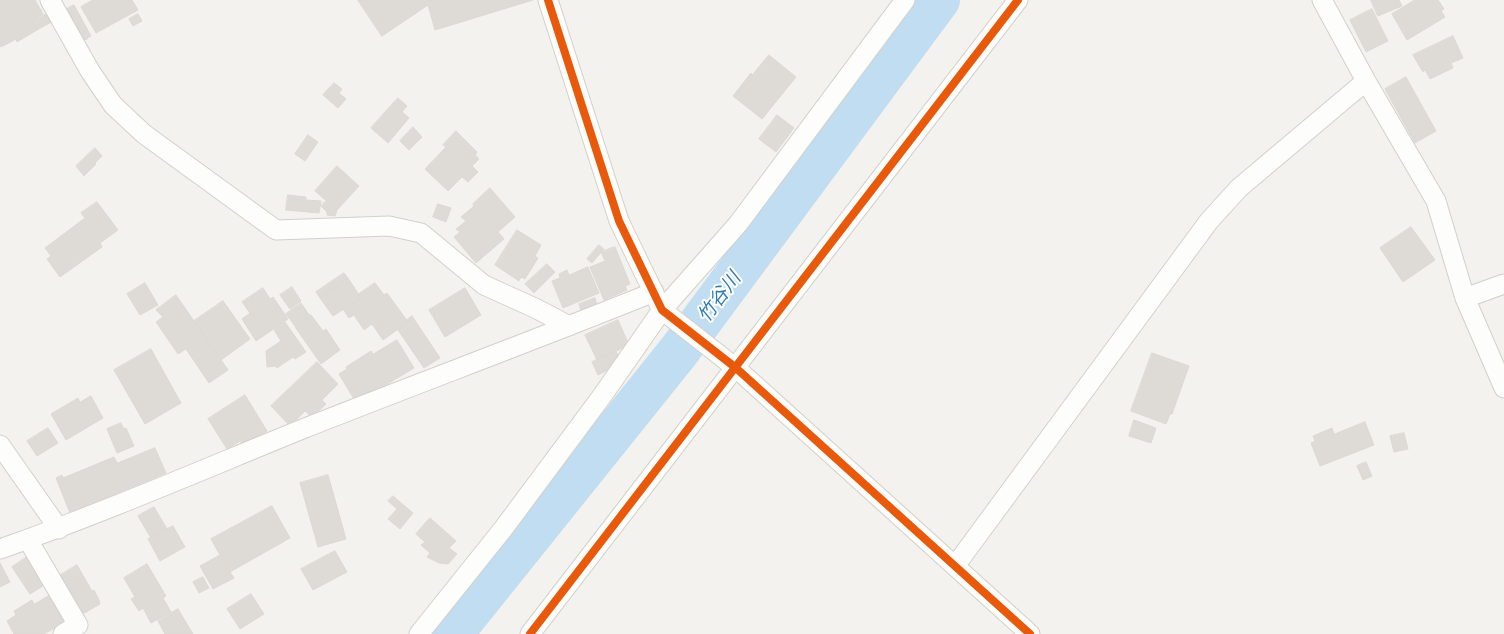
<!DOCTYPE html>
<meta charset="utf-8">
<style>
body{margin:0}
canvas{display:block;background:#f4f2ee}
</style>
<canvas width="1504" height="634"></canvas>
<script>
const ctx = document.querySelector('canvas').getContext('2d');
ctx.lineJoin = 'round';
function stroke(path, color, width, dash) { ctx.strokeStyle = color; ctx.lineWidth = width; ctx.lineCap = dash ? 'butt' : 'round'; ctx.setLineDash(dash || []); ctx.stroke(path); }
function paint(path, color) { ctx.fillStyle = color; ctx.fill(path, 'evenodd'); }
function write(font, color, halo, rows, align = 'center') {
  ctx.font = font + ' Ubuntu,"Noto Sans JP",sans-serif'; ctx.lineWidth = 4; ctx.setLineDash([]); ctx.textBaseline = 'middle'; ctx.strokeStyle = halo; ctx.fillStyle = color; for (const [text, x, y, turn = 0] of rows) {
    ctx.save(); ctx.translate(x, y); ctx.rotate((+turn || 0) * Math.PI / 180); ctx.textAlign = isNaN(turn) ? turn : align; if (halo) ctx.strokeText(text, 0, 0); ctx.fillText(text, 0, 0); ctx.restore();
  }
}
stroke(new Path2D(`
 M452,634L679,351L939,0`), '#c0ddf1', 42);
const building = new Path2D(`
 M0,0H35L43,14L32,21L37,30L17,42L16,39L1,47L0,45Z
 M93,0H132L138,10L96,33L81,7Z
 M358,0H533L435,30L428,5L382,36Z
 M1371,0H1399L1402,6L1378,16Z
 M1415,0H1438L1444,9L1441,11L1445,17L1407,40L1392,14Z
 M74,5L91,36L82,42L65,10Z
 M1372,9L1388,41L1366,52L1350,20Z
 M48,13L53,21L37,30L32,22Z
 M138,14L142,21L133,26L129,19Z
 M1453,36L1463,58L1451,63L1453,68L1430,79L1425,70L1423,72L1413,55Z
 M769,55L796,77L762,119L733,96L751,73L752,75Z
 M1406,77L1436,131L1415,143L1385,89Z
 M334,83L342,89L339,93L346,99L338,108L323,95Z
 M398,98L407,106L402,112L409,118L388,143L371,128Z
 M777,115L794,128L776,152L759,139Z
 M413,127L422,137L409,150L400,141Z
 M456,131L477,152L475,155L479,159L472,166L478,172L468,182L462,177L448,191L425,169L446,147L443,145Z
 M308,135L318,142L305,161L295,154Z
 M95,148L102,156L95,163L96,164L84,176L76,166Z
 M337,166L359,186L337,210L315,191Z
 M490,188L515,217L498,232L504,239L476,263L454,237L460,232L456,229L466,221L461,217L474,206L473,204Z
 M288,195L306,197V200L321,201L319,213L286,210Z
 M326,201L337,210L335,216L327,215V212L321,206Z
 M97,202L118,230L100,243L102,247L60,277L47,259L51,256L45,248L85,218L81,213Z
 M438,204L451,208L446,222L433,217Z
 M1411,227L1435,260L1403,282L1380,248Z
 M517,230L541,245L535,256L538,258L525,279L521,277L519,281L495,265Z
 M599,245L604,249L592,263L587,259Z
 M615,247L630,284L625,286L627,290L604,300L590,267L605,261L601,252Z
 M547,264L555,272L534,293L525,284Z
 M588,267L599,293L563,308L552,281L560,278L559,274L567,270L569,275Z
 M344,273L348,278L320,298L316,292Z
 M348,278L361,298L333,316L320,298Z
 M145,283L158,305L140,315L127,294Z
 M375,283L384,295L387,293L408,322L383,340L372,324L364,330L354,315L349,318L343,309L361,298L359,294Z
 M292,287L301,301L290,309L280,295Z
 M263,288L270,299L273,297L288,319L256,341L242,319L250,313L242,302Z
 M465,288L481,315L445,337L429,310Z
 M176,295L228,370L209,383L186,349L178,354L156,322L163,317L156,310Z
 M595,298L597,305L581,311L579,304Z
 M223,301L250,339L221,360L194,321Z
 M301,303L310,316L295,326L286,314Z
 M311,315L323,331L326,329L340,350L321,364L295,327Z
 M412,316L440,358L424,368L398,330L408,322L407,320Z
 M618,320L629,345L597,360L585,335Z
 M285,322L306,352L295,359L293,357L277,368L276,366L267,367L266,351L281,341L274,330Z
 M397,340L414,368L364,398L362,394L354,399L339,374L347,369L346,367L371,351L373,354Z
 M151,349L181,403L145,424L114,370Z
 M616,351L619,358L613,367L598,375L592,362Z
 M1152,353L1189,366L1172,414H1170L1166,424L1131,411Z
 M317,362L338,384L322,400L326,404L312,417L305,411L290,426L271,406Z
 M245,395L267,431L243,445L240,441L227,449L208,419Z
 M91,396L103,418L66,440L51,414L78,398L80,402Z
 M1134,420L1156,428L1151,443L1129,436Z
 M1365,422L1374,445L1320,466L1311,443L1315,441L1313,436L1332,428L1334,434Z
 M121,423L124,429L126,428L134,446L117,453L107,429Z
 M48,428L58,443L37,456L27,441Z
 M1404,433L1408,449L1394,452L1390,436Z
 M155,448L166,473L70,513L56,478L62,475L63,478L114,457L117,463Z
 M1366,462L1372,476L1363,480L1357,466Z
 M328,475L346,539L318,547L300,483Z
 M393,496L413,513L400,529L388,519L397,509L388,501Z
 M272,506L290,538L230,572L234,578L213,589L200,566L220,555L211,539Z
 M154,507L167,529L151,538L138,516Z
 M430,518L456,541L449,548L457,554L448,564L439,563L427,557L430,553L421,545L425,542L416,534Z
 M173,526L185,547L160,561L148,539Z
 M335,551L347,572L313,590L301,569Z
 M27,557L46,584L30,594L12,567Z
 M0,563L10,582L0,587Z
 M147,564L166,596L163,598L171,612L151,623L143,608L139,611L131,599L135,597L124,578Z
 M77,565L92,591L94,590L99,600L100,604L81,615L59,576Z
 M203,577L209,588L199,593L193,582Z
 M52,594L67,621L44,634H14L7,621L16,615L14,611L32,600L34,604Z
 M251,594L264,614L240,629L227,609Z
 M178,609L193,634H165L158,621Z`);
paint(building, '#dedbd6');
stroke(building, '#dcd9d4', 1);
const street = new Path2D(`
 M50,0L90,71L113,105L144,134L276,230L389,226L421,233L484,285L537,309L569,326
 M548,0L619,221L662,310L736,368L1030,634
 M1322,0L1366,81L1436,201L1465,298L1504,388
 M1465,298L1504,284
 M0,445L59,529
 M28,540L78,625L63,634
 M0,549C103,513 204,469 305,428C421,382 538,339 654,292
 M955,566L1209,221L1239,188L1366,81
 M419,634L503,529L602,396L662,310L738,224L905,0
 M530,634L1018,0`);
stroke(street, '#d2d0cb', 21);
stroke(street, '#fdfdfc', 19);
stroke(new Path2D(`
 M548,0L619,221L662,310L736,368L1030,634
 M530,634L1018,0`), '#e8590c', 8);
write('italic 19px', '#2e7ab2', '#fff', [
 ["竹谷川",719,297,-53]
]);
</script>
